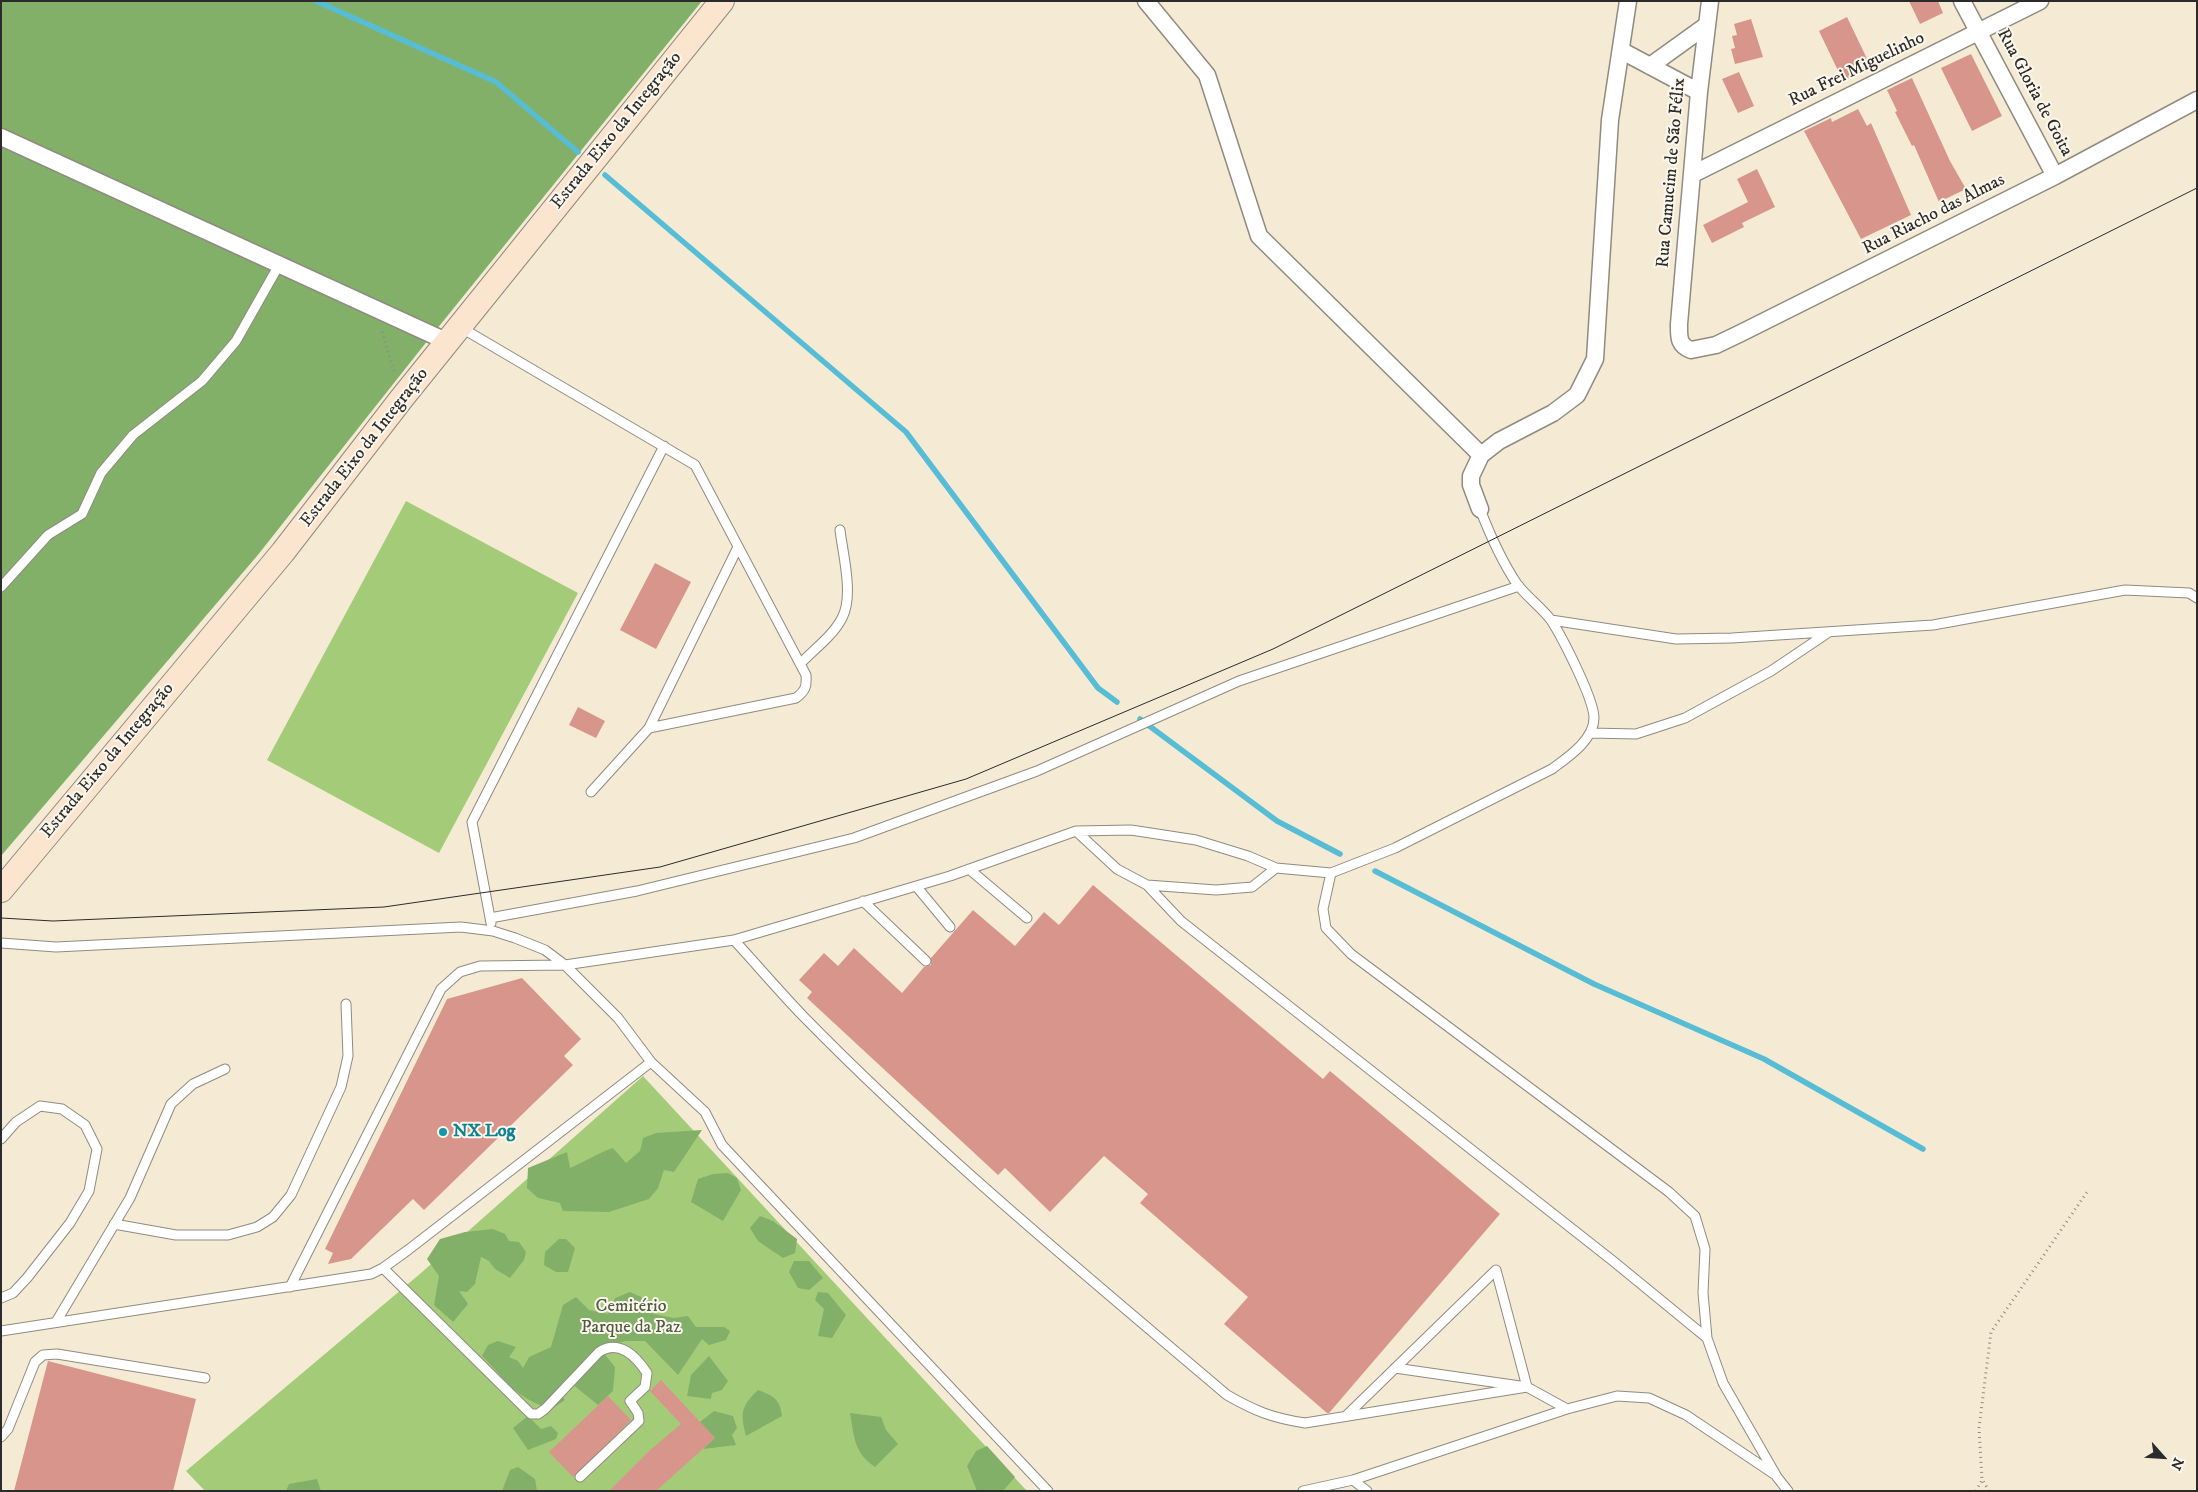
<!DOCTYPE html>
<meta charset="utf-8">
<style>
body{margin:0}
#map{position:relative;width:2198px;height:1492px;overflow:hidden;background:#f5ebd5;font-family:"IM FELL DW Pica",serif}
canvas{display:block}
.frame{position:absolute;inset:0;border:2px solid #2b2b2b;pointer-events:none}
.north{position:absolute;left:2138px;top:1432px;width:50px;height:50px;-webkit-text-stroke:4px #fbf7ec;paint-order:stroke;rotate:116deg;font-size:14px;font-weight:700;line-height:20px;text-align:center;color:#2b2b2b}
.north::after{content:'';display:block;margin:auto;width:18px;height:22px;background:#2b2b2b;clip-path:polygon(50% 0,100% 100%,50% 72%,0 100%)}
</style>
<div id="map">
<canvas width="2198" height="1492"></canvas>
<div class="frame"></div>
<div class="north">N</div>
</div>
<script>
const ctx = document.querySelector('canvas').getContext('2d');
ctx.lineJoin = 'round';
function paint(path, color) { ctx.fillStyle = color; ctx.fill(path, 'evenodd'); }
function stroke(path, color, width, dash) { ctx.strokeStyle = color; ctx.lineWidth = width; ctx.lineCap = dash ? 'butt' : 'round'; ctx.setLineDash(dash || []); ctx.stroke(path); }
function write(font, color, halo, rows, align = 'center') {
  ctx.font = font + ' "IM FELL DW Pica",serif'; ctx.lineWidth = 4; ctx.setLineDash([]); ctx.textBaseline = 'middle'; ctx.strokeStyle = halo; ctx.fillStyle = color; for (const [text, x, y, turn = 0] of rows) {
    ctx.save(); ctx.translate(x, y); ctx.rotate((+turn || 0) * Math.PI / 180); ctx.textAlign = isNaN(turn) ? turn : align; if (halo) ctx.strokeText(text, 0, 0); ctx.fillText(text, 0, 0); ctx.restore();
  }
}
paint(new Path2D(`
 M406,501L578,593L439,853L267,760Z
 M643,1076L1027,1491H205L186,1471L421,1273Z`), '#a4cc78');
paint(new Path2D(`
 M1,1H702L432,335L257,556L1,856Z
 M702,1130L674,1172L664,1170L658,1188L649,1199L609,1212L563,1211L560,1203L538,1198L527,1188L528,1168L567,1152L570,1168C585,1162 597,1153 613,1148L626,1163L640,1151L643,1138L656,1133Z
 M728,1173L737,1178L741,1190L723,1221L691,1202L698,1179L713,1174Z
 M760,1216L773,1221L797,1239L795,1253L783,1258L758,1241L750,1228Z
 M493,1229L505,1234L509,1241L519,1242L526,1252L524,1260L510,1278L495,1269L489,1261L481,1257L475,1284L467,1292L459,1291L468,1304L453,1322L434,1305L439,1276L427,1259L440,1239L465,1232Z
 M559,1239H566L575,1248L568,1272H556L544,1265L545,1252Z
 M794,1261H809L823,1278L809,1290L798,1288L789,1272Z
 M630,1292L648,1300L654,1314L674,1318L688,1316L696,1327H724L730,1331L726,1340L709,1345L702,1339L678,1375L645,1341H626L599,1347L615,1367L613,1391L598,1405L566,1379L557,1389L565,1400L552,1409C516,1399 507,1381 482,1356L488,1345L498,1341L516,1347L509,1357L518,1361L523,1368L529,1357L551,1347L563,1305L576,1297L589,1310L608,1314L615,1298Z
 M818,1292L828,1293L846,1315L832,1338L818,1336L824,1309L815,1300Z
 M709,1356L728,1381L722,1390L712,1393L711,1399L687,1396L691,1375Z
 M758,1390C774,1396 780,1399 782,1416L746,1436C740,1413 741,1406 758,1390Z
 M714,1411L733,1416L737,1428L732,1435L736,1445L703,1449L715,1438L700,1422Z
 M850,1413L881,1417L886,1430L898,1444L875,1467C854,1453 854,1436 850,1413Z
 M528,1416L541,1429L551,1426L558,1433L556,1439L528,1450L513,1428Z
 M987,1446L1015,1477L1003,1491H977L967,1466L976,1451Z
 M518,1467L535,1479L537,1491H502L510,1470Z
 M317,1479L321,1491H286L289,1484Z`), '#83b068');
stroke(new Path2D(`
 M316,1L496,82L578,152
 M605,175L906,432L1098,688L1117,702
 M1140,719L1277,821L1340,854
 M1375,871L1594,984L1764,1059L1923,1149`), '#56bdd4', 5.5);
paint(new Path2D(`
 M1909,1H1938L1943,13L1920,24Z
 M1847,17L1871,67L1843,81L1819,31Z
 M1751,19L1763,57L1735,64L1731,49L1735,48L1732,36L1737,35L1734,24Z
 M1971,54L2002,116L1972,131L1941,68Z
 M1739,72L1754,106L1738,113L1722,79Z
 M1912,78L1950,161L1966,189L1939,202L1914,145L1912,146L1895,112L1897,111L1887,90Z
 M1858,109L1867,126L1871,123L1911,215L1861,239L1804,131L1831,118L1832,122Z
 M1757,169L1775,207L1742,223L1744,227L1712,243L1703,225L1748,202L1737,179Z
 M655,563L691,582L656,649L620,630Z
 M578,707L605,721L596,738L569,725Z
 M1093,885L1323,1079L1330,1071L1500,1214L1329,1413H1327L1224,1324L1248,1297L1140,1203L1148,1194L1104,1156L1050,1212L1005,1168L998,1175L807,998L812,992L799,980L824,953L838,966L854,948L902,993L924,967L931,965V958L973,910L1015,946L1044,912L1059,925Z
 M522,978L581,1039L564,1056L573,1065L424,1210L413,1199L351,1259L328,1264L333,1253L325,1249L447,999Z
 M48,1361L196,1399L173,1491H14Z
 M661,1380L715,1438L656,1491H609L649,1451L681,1424L650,1391Z
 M608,1396L631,1420L573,1477L549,1452Z`), '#d8958c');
const service = new Path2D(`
 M460,327L695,465L806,675C807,687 805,691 796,698L649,728L738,547
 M1,587L48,535L82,514L101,473L133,435L202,381L236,341L279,265
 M1551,620L1676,639L1732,638L1933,625L2125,590L2189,593L2197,598
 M800,664C813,650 833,636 842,618C854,596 843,555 840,530
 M1590,733L1636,734L1685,718L1771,671L1829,632
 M591,792L649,728
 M1076,831L1117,869L1147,885L1216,890L1252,887L1276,868
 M969,869L1027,918
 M1331,873L1323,909L1326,928L1351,954L1669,1192L1695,1216L1705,1249L1703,1293L1707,1338L1723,1383L1777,1477L1788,1491
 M1147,885L1181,921L1613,1261L1707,1338
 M916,886L950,927
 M863,901L926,961
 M490,918L637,891L854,838L1037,771L1239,681L1519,586
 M491,923L472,822L664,446
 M734,940C757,965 779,991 803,1016C935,1151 1082,1272 1227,1395C1255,1411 1272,1418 1305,1423L1527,1387L1567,1409
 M1,943L56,947L461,927L493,931L515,938L545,950L565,965L618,1018L651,1062L705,1112L722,1145L1048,1491
 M1,1139L16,1122L40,1106L62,1109L85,1125L97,1149L89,1191L70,1223L27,1278L13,1293L1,1298
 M114,1224L176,1235H228L257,1227L273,1217L291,1195L341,1087L348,1056L346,1004
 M383,1268L531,1414H538L545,1409L599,1352C619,1339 636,1356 647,1373L645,1387L630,1401L638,1413L639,1421L580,1477
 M290,1287L441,989L460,972L480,966L565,965L734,940L950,876L1076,831L1131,830L1196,840L1248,856L1276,868L1331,873L1395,848L1552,769C1568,757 1594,740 1594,718C1594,699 1562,637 1551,620C1541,607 1527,597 1517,584C1501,560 1490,535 1480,509
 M56,1322L130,1198L171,1104L193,1084L225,1069
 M1,1331L371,1274L383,1268L408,1250L651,1062
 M1347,1415L1496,1270L1527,1387L1395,1368
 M1,1437L8,1429L35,1362L43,1355L57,1354L205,1378
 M1353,1480L1367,1491
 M1303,1491L1353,1480L1567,1409L1617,1396L1649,1398L1686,1415L1774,1474`);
const minor = new Path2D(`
 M1146,1L1207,75L1259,236L1481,455
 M1710,1L1699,92L1679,324C1679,337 1678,345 1691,350L1716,345L1741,333L2055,176L2197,100
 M1962,1L2055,176
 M1622,51L1699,92
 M1650,66L1707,25
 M1,137L448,342
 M1693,174L2040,1
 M1480,509L1471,485V476L1481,455L1499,441L1553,413L1577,395L1595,359L1610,120L1628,1`);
const secondary = new Path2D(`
 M1,890L283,552L402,398L722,1`);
stroke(service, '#908b80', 11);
stroke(minor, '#908b80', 19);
stroke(secondary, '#908b80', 26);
stroke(new Path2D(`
 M382,332L395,374
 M1976,1491L1982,1480
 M1989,1491L1982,1479L1979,1428L1991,1332L2087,1192`), '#908b80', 3, [1, 4]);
stroke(service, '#fff', 9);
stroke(minor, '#fff', 16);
stroke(secondary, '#fce5cf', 24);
stroke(new Path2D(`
 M1,918L53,921L384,907L660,867L966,779L1273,649L2197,188`), '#2b2b2b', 1);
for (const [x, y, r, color] of [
 [443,1132,5,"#0f9aa8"]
]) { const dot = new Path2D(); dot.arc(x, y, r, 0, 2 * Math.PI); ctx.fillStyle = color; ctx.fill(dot); stroke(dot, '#fbf7ec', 2); }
write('18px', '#2b2b2b', '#fbf7ec', [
 ["Rua Frei Miguelinho",1857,70,-26],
 ["Rua Gloria de Goita",2034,93,62],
 ["Estrada Eixo da Integração",617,131,-51],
 ["Rua Camucim de São Félix",1672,173,-85],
 ["Rua Riacho das Almas",1934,215,-27],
 ["Estrada Eixo da Integração",365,448,-52],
 ["Estrada Eixo da Integração",108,761,-50]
]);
write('bold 18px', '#0d838f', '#fbf7ec', [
 ["NX Log",453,1132]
], 'left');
write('18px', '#4f5b42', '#fbf7ec', [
 ["Cemitério",631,1307],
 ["Parque da Paz",631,1328]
]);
</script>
